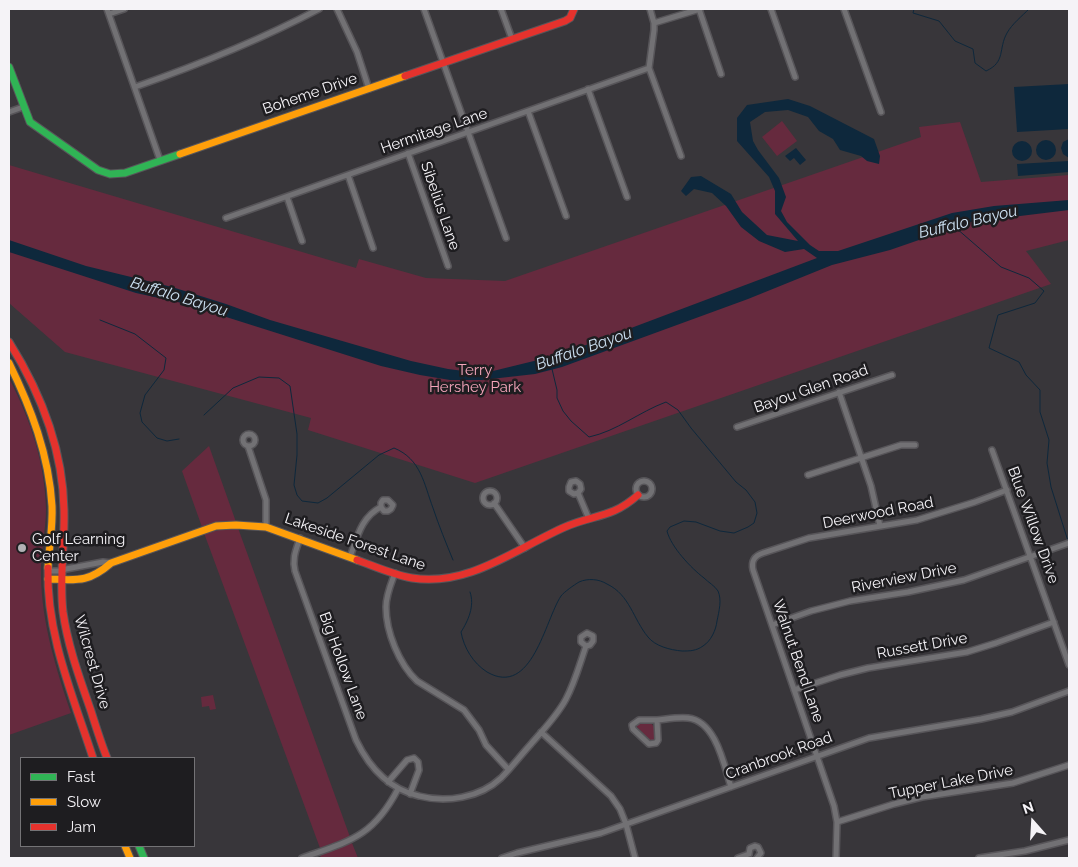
<!DOCTYPE html>
<style>
body{margin:0}
#map{position:relative;width:1078px;height:867px;overflow:hidden;background:#38363a;font-family:Raleway,sans-serif}
canvas{display:block}
.frame{position:absolute;inset:0;border:10px solid #f5f3f7;pointer-events:none}
.legend{position:absolute;left:20px;top:757px;width:175px;height:90px;box-sizing:border-box;background:#1e1d20;border:1px solid #747376;margin:0;padding:6px 9px;list-style:none;font-size:15px;color:#f5f3f7}
.legend li{display:flex;align-items:center;gap:10px;height:25px}
.legend b{width:25px;border:1px solid #747376}
.north{position:absolute;left:1008px;top:797px;width:50px;height:50px;-webkit-text-stroke:4px #1e1d20;paint-order:stroke;rotate:341deg;font-size:14px;font-weight:700;line-height:20px;text-align:center;color:#f5f3f7}
.north::after{content:'';display:block;margin:auto;width:18px;height:22px;background:#f5f3f7;clip-path:polygon(50% 0,100% 100%,50% 72%,0 100%)}
</style>
<div id="map">
<canvas width="1078" height="867"></canvas>
<div class="frame"></div>
<ul class="legend">
<li><b style="height:6px;background:#30b455"></b>Fast</li>
<li><b style="height:6px;background:#ff9f0a"></b>Slow</li>
<li><b style="height:6px;background:#e5322d"></b>Jam</li>
</ul>
<div class="north">N</div>
</div>
<script>
const ctx = document.querySelector('canvas').getContext('2d');
ctx.lineJoin = 'round';
function paint(path, color) { ctx.fillStyle = color; ctx.fill(path, 'evenodd'); }
function stroke(path, color, width, dash) { ctx.strokeStyle = color; ctx.lineWidth = width; ctx.lineCap = dash ? 'butt' : 'round'; ctx.setLineDash(dash || []); ctx.stroke(path); }
function write(font, color, halo, rows, align = 'center') {
  ctx.font = font + ' Raleway,sans-serif'; ctx.lineWidth = 5; ctx.setLineDash([]); ctx.textBaseline = 'middle'; ctx.strokeStyle = halo; ctx.fillStyle = color; for (const [text, x, y, turn = 0] of rows) {
    ctx.save(); ctx.translate(x, y); ctx.rotate((+turn || 0) * Math.PI / 180); ctx.textAlign = isNaN(turn) ? turn : align; if (halo) ctx.strokeText(text, 0, 0); ctx.fillText(text, 0, 0); ctx.restore();
  }
}
paint(new Path2D(`
 M782,121L797,141L777,156L762,137Z
 M960,122L981,182L1069,175V240L1026,251L1051,284L475,483L308,430L311,418L65,352L9,303V165L356,268L359,259L426,278L505,281L921,137L919,127Z
 M9,378C30,419 45,462 46,509C46,531 40,554 41,577C42,624 56,669 71,713L9,735Z
 M209,446L236,522L202,527L182,471Z
 M229,528H238L350,837L320,848L204,533Z
 M213,695L216,709L210,710L209,706L202,707L201,697Z
 M651,723L654,727L655,739L651,741L636,726L638,724Z
 M352,843L358,858H321L320,855Z`), '#662a3e');
paint(new Path2D(`
 M1069,84V129L1017,132L1014,87Z
 M788,99L810,106L874,139L880,156L879,164L867,161L861,156L840,150L833,139L819,131L808,117L788,110L765,112L750,122L753,141L758,150L779,178L786,197L781,211L787,222L810,245L819,251H838L952,213L994,206L1069,200V210L971,222L890,250L832,265L748,299L562,367L535,374L482,380H450L420,375L381,366L182,303L136,293L9,252V240L86,266L172,287L226,304L270,320L411,361L448,369L472,372L493,371L538,360L578,348L817,258L804,249L785,252L759,241L741,227L726,206L712,193L694,189L686,196L681,191L691,177L701,176L731,194L742,212L767,235L798,241L775,214V191L769,177L737,141V118L747,105Z
 M1069,139V158L1063,154L1061,148L1063,142Z
 M1036 150a10 10 0 1 1 20 0a10 10 0 1 1-20 0Z
 M1012 151a10 10 0 1 1 20 0a10 10 0 1 1-20 0Z
 M796,148L806,160L800,165L794,158L790,161L785,156Z
 M1069,161V172L1018,176L1017,164Z`), '#0e283c');
stroke(new Path2D(`
 M914,9L913,13L939,21L955,41L973,49L975,63L986,71C1006,62 998,49 1007,33C1012,24 1022,16 1029,9
 M956,228L1001,267L1029,278L1044,291L1035,303L998,315L989,348L1019,362L1026,375L1040,390V412L1049,440L1047,463L1051,487L1068,541
 M100,320L135,334L166,358L164,370L145,395L140,413L142,422L157,438L167,441L179,439
 M204,415L233,388L259,377L279,378L290,386L297,434V455L294,485L297,495L302,501L318,503L327,498L379,455L394,448C421,459 424,484 433,508C439,526 446,543 453,560
 M470,592C475,606 468,621 461,632C464,648 473,663 487,672C532,698 545,620 561,596C564,592 574,585 579,582C588,578 599,579 607,584C630,595 633,619 648,637C655,646 670,650 682,651C690,651 696,651 703,646C711,641 716,630 717,621C719,611 722,600 718,591C715,586 708,582 704,578C691,568 671,547 667,531L670,527L684,521L696,522L720,531L734,533L748,527L754,523L757,513L755,502L746,490L736,482L691,428L678,410L666,402C639,412 617,431 589,437L571,421L563,411L557,398V390L552,369`), '#0e283c', 1);
const street = new Path2D(`
 M107,9L160,160
 M337,9L357,52L369,89
 M424,9L506,238
 M501,9L512,39
 M650,9L654,23V30L649,68L681,156
 M699,9L721,74
 M771,9L795,77
 M844,9L881,112
 M109,14L124,9
 M654,23L700,9
 M135,87C198,65 260,40 319,9
 M588,89L627,197
 M528,111L566,216
 M9,112L23,107
 M408,153L448,266
 M348,175L373,248
 M287,197L302,241
 M226,218L649,68
 M839,392L871,486L880,526
 M737,427L892,375
 M243 440a6 6 0 1 1 12 0a6 6 0 1 1-12 0Z
 M248,446L266,500V527
 M992,450L1069,665
 M808,475L901,445H915
 M636 489a8 8 0 1 1 16 0a8 8 0 1 1-16 0Z
 M483 498a7 7 0 1 1 14 0a7 7 0 1 1-14 0Z
 M578,493L574,494L569,491V487L571,482L576,481L580,484L581,489L578,493L589,519
 M494,503L525,548
 M300,538C296,550 292,558 295,571L356,740C369,767 388,789 419,796C446,803 480,798 501,778C511,768 521,755 531,744C543,730 557,716 566,699C575,682 580,663 586,646L590,645L593,641V636L587,633L581,637V642L586,646
 M350,557C357,538 361,517 381,507V503L383,500H388L393,505L391,509L388,511H384L381,507
 M48,571H61L66,569L103,562L111,563
 M395,573C391,584 386,595 386,607C386,632 399,664 417,681L464,710L479,730L486,745L508,769
 M772,625L811,611L850,601L908,592L964,580L1069,543
 M794,690L840,675L868,668L967,652L996,643L1054,622
 M639,720H657L658,740L656,743L649,744L633,729L632,725Z
 M657,720C667,719 678,717 688,718C716,721 724,765 731,787
 M541,732L611,796L620,809L626,824L635,858
 M388,782L407,760L414,758L418,762L419,770L410,794
 M837,822L894,804L922,797L1013,783L1069,765
 M749,854L750,848L755,846L758,847L761,853L757,858
 M302,858C350,841 373,837 398,789
 M502,858L517,853L601,833L869,738L981,719L1012,712L1069,691
 M738,858L749,854
 M836,858L837,822L834,806L753,570C751,561 754,556 763,553L809,538L917,520L975,502L1007,490
 M979,858L1025,851L1069,840`);
const fast = new Path2D(`
 M9,67L30,122L98,170L110,174L125,173L180,154
 M139,846L144,858`);
const slow = new Path2D(`
 M180,154L405,76
 M9,363C31,408 49,455 52,506C53,527 49,547 48,568
 M48,579C77,580 88,583 111,563L216,526L236,525L266,527L357,560
 M125,846L130,858`);
const jam = new Path2D(`
 M405,76L565,21L570,18L574,9
 M9,342C41,393 63,449 64,510C65,544 59,578 63,612C68,647 80,679 91,711C96,727 101,743 107,758
 M357,560C374,566 393,575 412,578C469,587 515,549 565,527C594,514 611,519 638,495
 M48,568C46,634 73,696 93,758`);
stroke(street, '#575559', 8);
stroke(fast, '#575559', 9);
stroke(slow, '#575559', 9);
stroke(jam, '#575559', 9);
stroke(street, '#727174', 5);
stroke(fast, '#30b455', 7);
stroke(slow, '#ff9f0a', 7);
stroke(jam, '#e5322d', 7);
for (const [x, y, r, color] of [
 [22,548,5,"#b3b1b5"]
]) { const dot = new Path2D(); dot.arc(x, y, r, 0, 2 * Math.PI); ctx.fillStyle = color; ctx.fill(dot); stroke(dot, '#1e1d20', 2); }
write('15px', '#f5f3f7', '#1e1d20', [
 ["Boheme Drive",310,94,-19],
 ["Hermitage Lane",434,131,-19],
 ["Sibelius Lane",440,206,71],
 ["Bayou Glen Road",811,389,-19],
 ["Deerwood Road",878,513,-11],
 ["Blue Willow Drive",1033,525,70],
 ["Lakeside Forest Lane",355,542,19],
 ["Riverview Drive",904,578,-11],
 ["Russett Drive",922,646,-10],
 ["Walnut Bend Lane",798,661,71],
 ["Wilcrest Drive",92,662,74],
 ["Big Hollow Lane",343,666,70],
 ["Cranbrook Road",779,756,-20],
 ["Tupper Lake Drive",951,782,-11]
]);
write('15px', '#f4a5ba', '#1e1d20', [
 ["Terry",475,370],
 ["Hershey Park",475,387]
]);
write('15px', '#f5f3f7', '#1e1d20', [
 ["Golf Learning",32,539],
 ["Center",32,556]
], 'left');
write('italic 16px', '#cce0f1', '#1e1d20', [
 ["Buffalo Bayou",968,222,-13],
 ["Buffalo Bayou",179,297,17],
 ["Buffalo Bayou",584,349,-19]
]);
</script>
